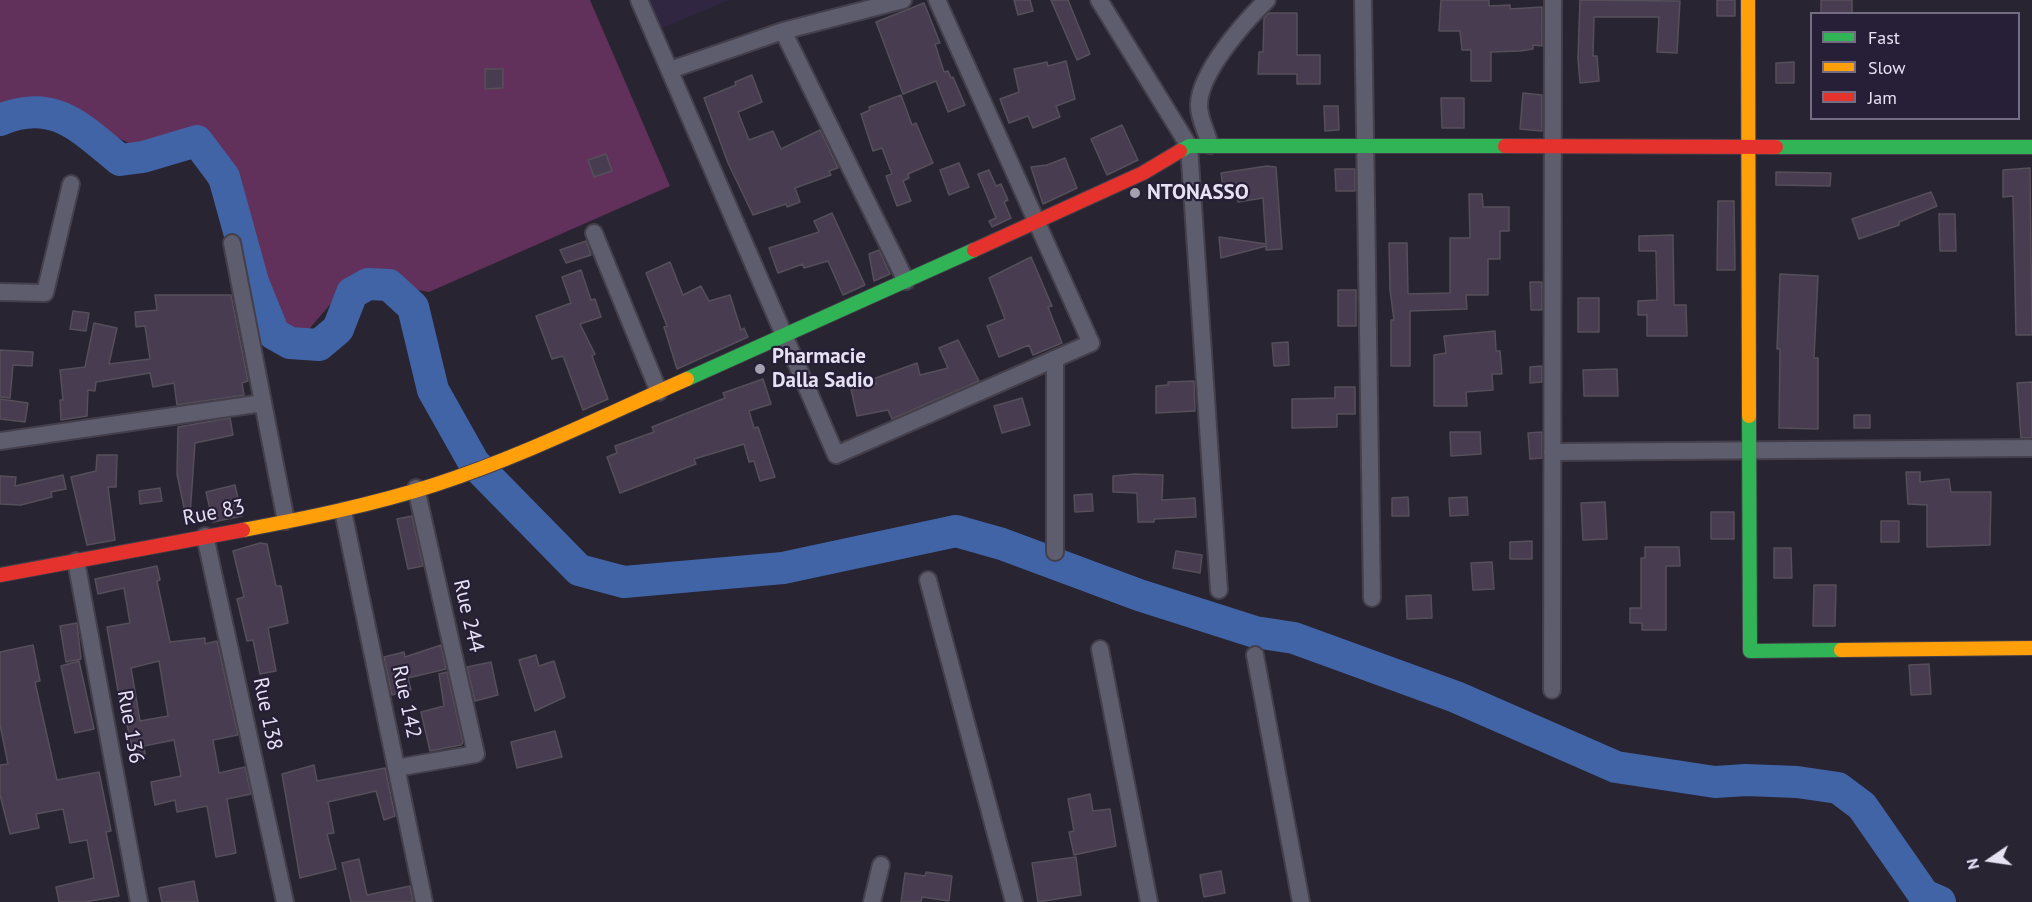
<!DOCTYPE html>
<style>
body{margin:0}
#map{position:relative;width:2032px;height:902px;overflow:hidden;background:#282431;font-family:"PT Sans",sans-serif}
canvas{display:block}
.legend{position:absolute;left:1810px;top:12px;width:210px;height:108px;box-sizing:border-box;background:#271e37;border:2px solid #746c82;margin:0;padding:8px 10px;list-style:none;font-size:18px;color:#e7e2f3}
.legend li{display:flex;align-items:center;gap:12px;height:30px}
.legend b{width:30px;border:2px solid #746c82}
.north{position:absolute;left:1960px;top:830px;width:60px;height:60px;-webkit-text-stroke:4px #271e37;paint-order:stroke;rotate:257deg;font-size:16px;font-weight:700;line-height:24px;text-align:center;color:#e7e2f3}
.north::after{content:'';display:block;margin:auto;width:21px;height:27px;background:#e7e2f3;clip-path:polygon(50% 0,100% 100%,50% 72%,0 100%)}
</style>
<div id="map">
<canvas width="2032" height="902"></canvas>
<ul class="legend">
<li><b style="height:8px;background:#30b455"></b>Fast</li>
<li><b style="height:8px;background:#ff9f0a"></b>Slow</li>
<li><b style="height:8px;background:#e5322d"></b>Jam</li>
</ul>
<div class="north">N</div>
</div>
<script>
const ctx = document.querySelector('canvas').getContext('2d');
ctx.lineJoin = 'round';
function paint(path, color) { ctx.fillStyle = color; ctx.fill(path, 'evenodd'); }
function stroke(path, color, width, dash) { ctx.strokeStyle = color; ctx.lineWidth = width; ctx.lineCap = dash ? 'butt' : 'round'; ctx.setLineDash(dash || []); ctx.stroke(path); }
function write(font, color, halo, rows, align = 'center') {
  ctx.font = font + ' "PT Sans",sans-serif'; ctx.lineWidth = 4.5; ctx.setLineDash([]); ctx.textBaseline = 'middle'; ctx.strokeStyle = halo; ctx.fillStyle = color; for (const [text, x, y, turn = 0] of rows) {
    ctx.save(); ctx.translate(x, y); ctx.rotate((+turn || 0) * Math.PI / 180); ctx.textAlign = isNaN(turn) ? turn : align; if (halo) ctx.strokeText(text, 0, 0); ctx.fillText(text, 0, 0); ctx.restore();
  }
}
paint(new Path2D(`
 M650,0H729L662,28Z`), '#302642');
paint(new Path2D(`
 M0,0H590L670,186L429,292L353,278L309,329H285L195,158L139,148L44,102L0,114Z`), '#62315b');
stroke(new Path2D(`
 M0,120C53,97 81,128 120,160L143,157L197,141L224,177L253,282L274,334L290,343L319,345L338,329L352,293L368,284L389,285L413,307L433,390L474,463L579,570L624,582L783,568L956,531L1002,544L1139,595L1255,632L1294,638L1456,697L1616,767L1715,782L1746,780L1797,782L1838,788L1862,806L1924,895L1940,902`), '#4164a7', 32);
const building = new Path2D(`
 M1014,0H1030L1033,11L1018,15Z
 M1051,0H1068L1090,54L1077,60Z
 M1441,0H1489V6L1510,5V9L1542,7V46L1533,45V49L1520,51L1491,52V81H1471V50H1462L1460,31H1439Z
 M1580,0L1680,1L1677,53L1657,52L1659,17H1594L1593,56H1597L1599,81L1580,83L1578,58Z
 M1717,0H1735V16H1717Z
 M1821,0H1852V14H1821Z
 M924,3L940,43L935,44L944,72L948,71L951,78L953,77L965,105L948,112L936,81L903,94L876,22Z
 M1269,13H1297V55H1320V84H1297V74H1258L1259,52H1263L1264,18Z
 M1066,61L1075,99L1056,106L1060,117L1033,128L1028,116L1009,123L1000,99L1019,92L1014,69L1047,62L1048,66Z
 M1794,62V83H1776V63Z
 M485,69H503V88L485,89Z
 M752,75L762,102L738,112L749,140L773,131L781,149L820,130L838,168L829,171L831,175L795,188L800,202L787,207L786,204L753,215L728,163L704,98L736,85L735,82Z
 M1523,93L1542,95V131L1520,129Z
 M901,95L912,125L916,123L933,163L908,174L909,178L903,181L911,201L897,206L886,176L892,174L882,148L873,151L861,114L870,110L869,107Z
 M1441,98H1464V128H1442Z
 M1324,106H1338L1339,130L1325,131Z
 M1122,125L1138,160L1107,175L1091,139Z
 M606,154L612,171L594,177L588,160Z
 M1065,158L1077,188L1043,204L1031,167L1047,165Z
 M959,163L969,187L949,195L940,170Z
 M1267,166L1276,167L1282,249L1266,250V246L1221,258L1219,237L1266,244L1263,198L1238,202L1236,192L1224,194L1221,173Z
 M2030,168L2032,335H2016L2013,196L2003,197V170Z
 M1335,169H1355V191H1336Z
 M989,170L996,186L1001,184L1008,200L1004,202L1011,218L992,227L989,221L996,218L978,174Z
 M1776,172L1831,173L1830,186L1776,185Z
 M1931,192L1937,206L1899,222V225L1859,239L1852,219Z
 M1469,194H1482L1483,207H1509V231H1500V259H1488V295H1466L1467,309L1410,311V366H1391V320H1394L1390,290L1389,243H1407L1408,294L1450,293V238H1470Z
 M1718,201H1734L1735,270H1717Z
 M832,213L865,285L843,295L828,261L804,268L803,264L778,273L769,248L819,232L814,221Z
 M1939,214H1955L1956,251H1940Z
 M1673,235L1674,305H1686L1687,336H1647V315H1638V301L1657,300L1656,251H1639V236Z
 M586,241L591,255L566,263L560,250Z
 M879,250L890,274L874,281L869,254Z
 M1031,257L1052,306L1048,307L1062,343L1033,355L1029,345L999,357L987,326L1005,319L989,278Z
 M670,262L683,295L701,286L709,301L730,295L741,330L744,328L748,337L677,369L664,327L667,326L646,273Z
 M581,270L591,300L595,299L601,317L580,324L595,354L592,356L608,399L583,410L563,356L552,359L536,316L571,303L562,277Z
 M1780,274L1818,276L1814,358H1818V429L1779,428L1780,349H1777Z
 M1530,282H1542V310H1531Z
 M1338,290H1356V326H1338Z
 M155,295H231L248,381L242,383L244,395L177,405L174,383L153,387L150,373L96,382L95,391L88,390L87,416L61,420L60,400H63L60,370L85,367L94,323L117,328L109,364L150,359L145,326L136,327L135,312L157,310Z
 M1578,298H1599V332H1578Z
 M73,311L89,313L86,331L70,329Z
 M1495,331L1496,351H1500L1502,374H1492L1493,390L1466,392L1467,406H1434V355L1446,353L1444,336Z
 M958,340L979,381L892,419L888,410L857,416L851,389L876,384L873,379L917,363L920,375L948,368L939,348Z
 M1288,342L1289,365L1274,366L1272,343Z
 M0,350L33,352L32,366L13,365L10,398L0,397Z
 M1542,366V382L1530,383V367Z
 M1617,369L1618,396H1584L1583,370Z
 M763,379L771,404L749,411L754,428L758,427L775,477L760,481L754,461L749,462L744,444L694,459L696,464L620,493L607,457L617,453L615,446L654,432L652,427L725,398L723,393Z
 M1194,381L1195,411L1156,413V386L1168,385V382Z
 M2032,382V438H2021L2017,383Z
 M1335,387H1355V414H1337V427L1292,428V399L1335,398Z
 M1022,398L1030,425L1002,433L994,406Z
 M0,399L28,403L25,422L0,419Z
 M1854,415H1870V428H1854Z
 M230,418L233,435L195,443L190,516L186,517L177,474L178,427Z
 M1450,432H1480L1481,454L1451,456Z
 M1542,432V458L1530,459L1528,433Z
 M97,455H117L116,487H108L115,540L87,545L71,477L96,471Z
 M1906,472H1920V482L1949,479L1951,492H1991L1990,545L1927,547V505L1908,504Z
 M1135,474L1163,475L1162,500L1195,498L1196,517L1154,519V522H1138L1137,493L1113,492V476Z
 M63,475L66,489L51,492L52,497L21,505L0,504V476L16,477L15,486Z
 M235,485L242,516L213,522L206,492Z
 M160,488L162,501L140,504L139,491Z
 M1092,494L1093,511L1075,512L1074,495Z
 M1408,497L1409,516H1392V498Z
 M1467,497L1468,515L1450,516L1449,498Z
 M1605,502L1607,539L1583,540L1581,503Z
 M1711,512H1734V539H1711Z
 M412,516L423,566L408,569L397,519Z
 M1881,521H1899V542H1881Z
 M1532,541V559H1510V542Z
 M260,543L267,544L276,586H281L288,623L268,628L276,671L260,674L253,640L247,641L237,599L244,597L233,551Z
 M1645,547H1679L1680,566H1666V630H1642V623H1630V608H1641V558H1645Z
 M1774,548H1791L1792,578H1774Z
 M1176,551L1202,555L1200,573L1173,568Z
 M1492,562L1494,589L1473,590L1471,563Z
 M157,566L160,580L157,581L170,642L205,638V644L217,641L238,735L213,740L219,773L245,767L251,794L227,799L236,853L216,857L207,806L177,812L175,800L155,805L151,782L181,776L174,740L144,746L145,754L134,756L123,707L121,708L107,627L130,623L124,588L98,594L95,579ZM159,661L168,716L140,721L131,668Z
 M1814,585H1836L1835,626H1813Z
 M1431,595L1432,618L1407,619L1406,596Z
 M77,623L81,659L66,662L60,626Z
 M33,645L40,681L35,682L57,780L99,772L111,831L106,832L119,896L85,902H59L56,887L94,878L87,840L70,843L63,809L36,814L39,828L10,834L0,795V765L8,764L0,725V652Z
 M441,645L446,669L408,678L411,690L392,695L384,657L404,652L405,657Z
 M536,655L539,666L554,661L565,697L535,711L519,660Z
 M79,661L94,729L75,733L61,666Z
 M491,662L498,695L475,701L467,667Z
 M1929,664L1931,694L1911,695L1909,665Z
 M447,672L463,742L461,745L430,751L421,712L444,706L439,674Z
 M555,731L562,757L517,768L511,742Z
 M314,765L317,781L385,768L395,816L384,820L376,791L328,802L334,833L327,834L336,869L300,878L282,774Z
 M1090,794L1093,811L1110,809L1116,846L1074,855L1069,832L1074,831L1068,799Z
 M1076,857L1081,895L1038,902L1032,863Z
 M359,859L367,895L410,886L413,902H351L342,863Z
 M1221,871L1225,893L1204,897L1200,875Z
 M926,872L952,876L949,901L922,897L921,902H901L905,873L925,876Z
 M194,881L198,902H162L159,888Z`);
paint(building, '#483d50');
stroke(building, '#554f5a', 1.5);
const street = new Path2D(`
 M639,0L836,455L1091,343L937,0
 M1099,0L1189,146L1219,590
 M1363,0L1372,598
 M783,31L906,281
 M670,70L783,31L903,0
 M1210,145C1207,133 1198,116 1199,104C1200,72 1245,21 1267,0
 M594,233L659,392
 M232,243L286,521
 M0,292L45,293L71,184
 M1055,360V552
 M0,441L263,403
 M1552,452L2032,448
 M343,511L424,902
 M205,536L285,902
 M76,561L139,902
 M928,580L1014,902
 M1100,649L1149,902
 M1255,655L1301,902
 M1552,690L1553,0
 M396,768L476,754L416,488
 M872,902L881,865`);
const fast = new Path2D(`
 M1776,147H2032
 M1180,151L1189,146H1505
 M687,379L974,250
 M1749,416L1750,651L1841,650`);
const slow = new Path2D(`
 M1748,0L1749,416
 M243,530C307,518 371,505 434,485C521,457 603,416 687,379
 M1841,650L2032,648`);
const jam = new Path2D(`
 M1505,146L1776,147
 M974,250L1143,173L1180,151
 M0,575L243,530`);
stroke(street, '#443f4b', 20);
stroke(fast, '#443f4b', 16);
stroke(slow, '#443f4b', 16);
stroke(jam, '#443f4b', 16);
stroke(street, '#5d5d6e', 16);
stroke(fast, '#30b455', 14);
stroke(slow, '#ff9f0a', 14);
stroke(jam, '#e5322d', 14);
for (const [x, y, r, color] of [
 [1135,193,6,"#a4a0af"],
 [760,369,6,"#a4a0af"]
]) { const dot = new Path2D(); dot.arc(x, y, r, 0, 2 * Math.PI); ctx.fillStyle = color; ctx.fill(dot); stroke(dot, '#271e37', 2); }
write('bold 21px', '#e7e2f3', '#271e37', [
 ["NTONASSO",1147,193],
 ["Pharmacie",772,357],
 ["Dalla Sadio",772,381]
], 'left');
write('21px', '#e7e2f3', '#271e37', [
 ["Rue 83",214,513,-11],
 ["Rue 244",468,616,77],
 ["Rue 142",406,702,78],
 ["Rue 138",267,714,78],
 ["Rue 136",130,727,80]
]);
</script>
